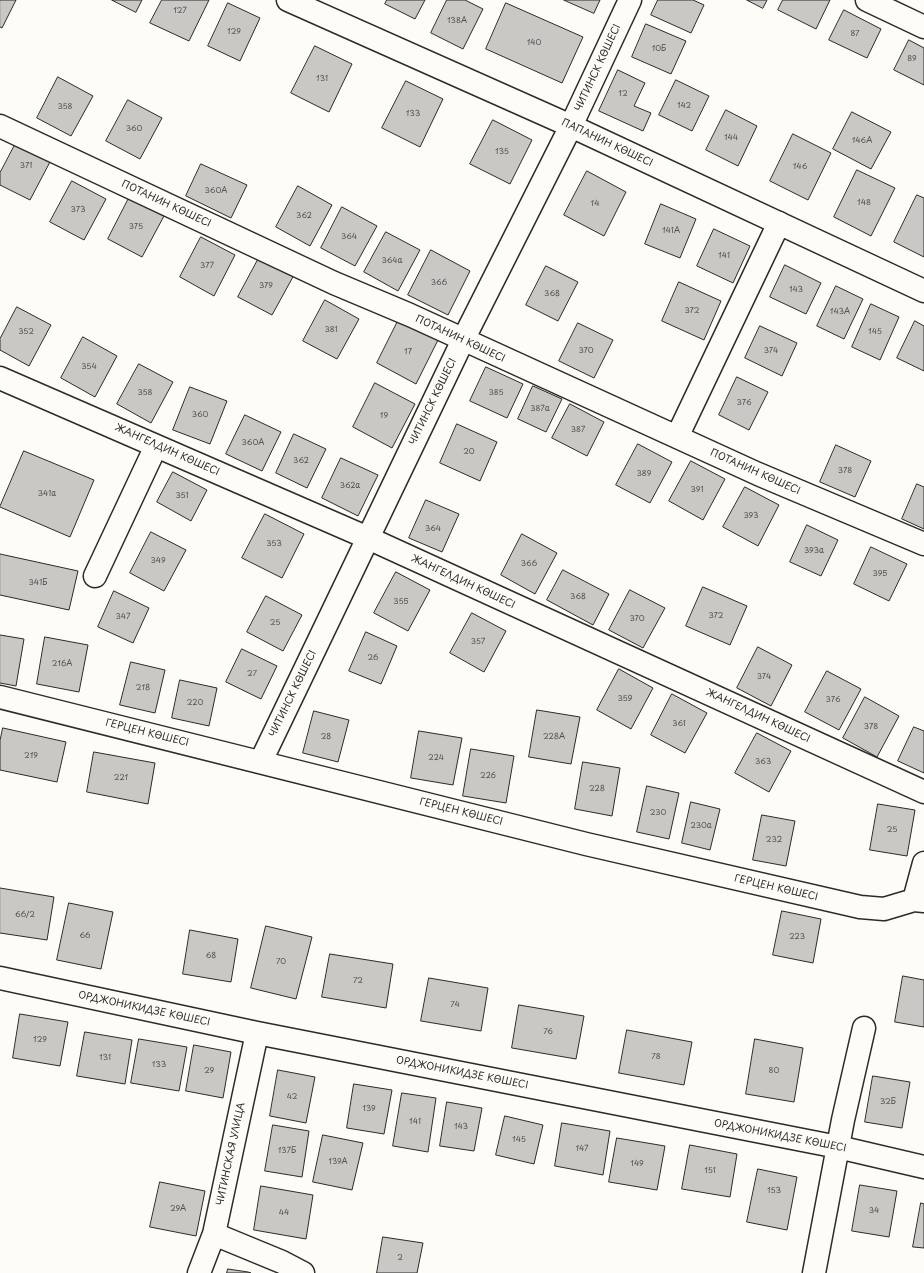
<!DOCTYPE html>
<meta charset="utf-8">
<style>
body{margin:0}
canvas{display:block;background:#fdfcf7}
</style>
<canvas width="924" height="1273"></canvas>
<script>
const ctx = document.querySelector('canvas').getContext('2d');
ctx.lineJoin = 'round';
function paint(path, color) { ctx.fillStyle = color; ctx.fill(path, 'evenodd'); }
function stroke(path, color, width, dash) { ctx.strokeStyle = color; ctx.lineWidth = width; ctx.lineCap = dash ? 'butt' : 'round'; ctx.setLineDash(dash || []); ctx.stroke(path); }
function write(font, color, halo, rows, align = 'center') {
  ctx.font = font + ' "Playpen Sans",sans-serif'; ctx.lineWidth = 3; ctx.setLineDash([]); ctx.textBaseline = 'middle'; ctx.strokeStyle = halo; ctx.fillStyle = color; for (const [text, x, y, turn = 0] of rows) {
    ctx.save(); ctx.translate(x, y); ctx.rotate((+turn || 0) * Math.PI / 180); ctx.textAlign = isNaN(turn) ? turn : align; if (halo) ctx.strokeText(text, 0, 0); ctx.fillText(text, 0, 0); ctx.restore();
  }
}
const building = new Path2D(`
 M0,0H16L2,28L0,27Z
 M112,0H142L136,12Z
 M162,0H209L189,41L150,23Z
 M387,0H425L415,19L385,4Z
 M447,0H465L483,9L463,49L431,33Z
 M564,0H600L594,13Z
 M658,0H693L704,5L691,33L651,15Z
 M747,0H767L763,8Z
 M783,0H830L816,29L778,10Z
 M228,3L260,18L240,61L208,46Z
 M506,3L583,37L562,83L486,49Z
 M844,10L881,29L867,58L829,40Z
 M646,24L686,41L671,74L632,57Z
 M909,40L924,48V85L894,70Z
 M315,46L352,64L329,112L291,93Z
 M618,70L645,83L634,106L651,113L643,131L599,111Z
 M58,77L93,96L71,136L37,118Z
 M676,80L709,96L692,131L659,115Z
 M406,81L443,99L420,147L382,128Z
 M128,100L162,118L140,159L106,141Z
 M726,110L757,126L738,166L706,150Z
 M852,112L891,132L871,169L833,149Z
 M493,120L532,140L510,184L470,164Z
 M793,134L831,153L808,200L770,181Z
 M17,141L51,160L30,200L0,185V173Z
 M201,164L247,185L231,218L186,196Z
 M857,170L895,188L871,236L834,217Z
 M587,171L626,192L604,236L564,215Z
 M72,181L106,199L84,240L50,222Z
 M298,186L332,205L310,246L276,227Z
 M917,195L924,198V257L894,242Z
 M129,198L164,216L142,257L108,239Z
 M661,204L696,219L680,258L645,244Z
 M342,207L377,226L355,266L321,248Z
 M714,229L750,246L733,283L697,266Z
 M386,232L420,250L398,291L364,272Z
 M201,237L235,255L214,296L180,277Z
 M431,250L470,271L448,315L408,295Z
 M260,256L294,275L272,315L238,297Z
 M785,265L821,283L806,314L770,297Z
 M546,266L578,282L558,321L526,305Z
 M679,282L721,301L704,340L662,321Z
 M836,286L863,299L844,339L817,326Z
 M325,300L359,319L337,359L303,341Z
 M871,304L899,317L880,360L852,347Z
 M17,307L51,325L29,366L0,350V339Z
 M399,319L438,340L416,384L377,363Z
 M915,321L924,326V371L897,358Z
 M578,323L613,340L594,378L559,361Z
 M760,326L797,343L782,376L745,358Z
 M83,337L117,356L95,397L61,378Z
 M139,364L173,382L151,423L117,404Z
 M486,367L523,384L507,418L470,401Z
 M737,377L768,392L749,430L719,415Z
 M375,383L415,404L392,448L353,427Z
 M533,386L562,399L546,432L518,419Z
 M190,387L227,401L210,444L173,430Z
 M570,404L604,422L587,456L552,438Z
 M245,415L281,432L262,471L226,454Z
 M457,424L497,442L480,481L440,463Z
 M294,434L326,449L307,488L276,473Z
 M638,444L672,462L650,503L616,485Z
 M836,445L871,461L855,497L820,482Z
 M24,451L94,480L70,537L0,507Z
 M341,458L378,475L358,516L322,498Z
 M691,461L725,479L703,520L669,501Z
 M173,472L207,490L191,521L157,502Z
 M917,484L924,487V529L902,519Z
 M745,487L779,505L758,546L723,527Z
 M426,500L459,514L442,552L409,538Z
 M265,514L304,534L282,578L242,558Z
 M807,525L838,540L821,576L790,562Z
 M151,532L186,550L164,591L130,573Z
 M522,534L557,553L535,594L501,575Z
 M871,547L907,564L889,601L854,584Z
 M0,554L78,571L69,610L0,595Z
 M563,570L609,594L593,625L547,600Z
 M396,572L430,590L408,631L374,613Z
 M703,587L747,606L730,645L686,626Z
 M630,590L665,608L643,648L609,630Z
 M114,591L149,608L133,643L98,627Z
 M266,596L302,615L283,651L247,632Z
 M472,613L506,631L484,672L450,653Z
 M366,632L397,646L381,684L349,671Z
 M0,635L24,639L16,686L0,683Z
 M45,637L88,645L79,692L37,684Z
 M758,647L792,665L771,706L737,688Z
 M242,649L277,666L261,699L226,682Z
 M131,662L165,670L155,713L120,705Z
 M619,669L653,688L631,729L597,710Z
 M827,671L861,689L839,730L805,712Z
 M180,680L217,688L209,726L172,718Z
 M672,694L707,713L685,753L651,735Z
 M865,697L899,716L877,757L843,738Z
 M537,710L580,717L571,764L529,757Z
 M314,711L349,720L338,762L303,753Z
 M914,727L924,731V773L898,761Z
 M3,728L66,742L57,782L0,770V741Z
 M419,731L462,738L453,785L411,778Z
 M757,733L791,751L769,792L735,773Z
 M471,749L514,756L506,803L463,796Z
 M94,752L155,763L148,804L87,792Z
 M583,762L620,768L612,816L575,809Z
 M647,786L679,793L669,839L637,832Z
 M691,802L720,809L710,850L682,843Z
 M878,804L915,810L907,856L870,850Z
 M762,815L795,821L786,866L753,860Z
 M0,888L54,897L47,940L0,933Z
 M69,903L113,912L101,969L57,960Z
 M782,911L821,919L813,963L773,955Z
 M266,926L312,937L296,999L251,988Z
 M190,930L238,939L231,982L183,974Z
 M330,954L393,964L386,1008L322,997Z
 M903,976L924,980V1027L895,1022Z
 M429,978L488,988L481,1031L421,1021Z
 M519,1005L584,1016L576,1059L512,1048Z
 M20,1014L68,1022L60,1066L13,1058Z
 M627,1030L692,1042L684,1085L619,1073Z
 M85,1032L132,1040L125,1084L77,1076Z
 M139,1039L187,1047L179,1091L131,1083Z
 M755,1039L803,1048L794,1102L746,1094Z
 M194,1045L231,1052L223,1098L186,1091Z
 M278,1070L315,1077L306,1123L270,1116Z
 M873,1076L910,1082L902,1128L865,1122Z
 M354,1084L392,1090L384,1134L347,1128Z
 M402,1093L436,1098L428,1152L393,1146Z
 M447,1102L482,1108L474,1151L440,1146Z
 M505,1116L543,1125L534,1164L496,1155Z
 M562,1123L610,1131L603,1175L555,1166Z
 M273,1125L309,1131L302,1177L265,1171Z
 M323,1135L363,1143L352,1190L313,1182Z
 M617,1138L665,1146L657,1190L609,1182Z
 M690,1145L737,1154L730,1197L682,1189Z
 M758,1169L797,1177L787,1230L747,1222Z
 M160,1182L205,1191L196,1236L150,1227Z
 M860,1185L897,1191L889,1237L852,1231Z
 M261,1186L313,1195L306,1239L254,1230Z
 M921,1203L924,1204V1248L913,1247Z
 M383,1237L423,1243L417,1273H377Z
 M228,1269L248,1272L251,1273H227Z`);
paint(building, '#c9c8c4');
stroke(building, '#2b2b2b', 1);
const minor = new Path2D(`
 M867,0L924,27
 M0,126L334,283L410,315L758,474L924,544
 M0,378L368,538L924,792
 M677,437L779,223
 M95,576L156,446
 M0,697L586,844L860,907L884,909L914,900L924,901
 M261,761L463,340L571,126L630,0
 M914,900L924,863
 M0,978L257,1033L838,1147L924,1167
 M214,1234L282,1262L303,1273
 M199,1273L214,1234L257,1033
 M814,1273L843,1120L864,1028`);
const major = new Path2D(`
 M288,0L571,126L924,291`);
stroke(minor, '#2b2b2b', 25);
stroke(major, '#2b2b2b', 25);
stroke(minor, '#fdfcf7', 22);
stroke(major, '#fdfcf7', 22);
write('8px', '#525251', null, [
 ["127",180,11],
 ["138А",457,21],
 ["129",234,32],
 ["87",855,34],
 ["140",534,43],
 ["10Б",659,49],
 ["89",912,59],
 ["131",322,79],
 ["12",623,94],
 ["142",684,106],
 ["358",65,107],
 ["133",413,114],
 ["360",134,129],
 ["144",731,138],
 ["146А",862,141],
 ["135",502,152],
 ["371",26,166],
 ["146",800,167],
 ["360А",216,191],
 ["148",864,203],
 ["14",595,204],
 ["373",78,210],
 ["362",304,216],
 ["375",136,227],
 ["141А",671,231],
 ["364",349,237],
 ["141",724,256],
 ["364а",392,261],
 ["377",207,266],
 ["366",439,283],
 ["379",266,286],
 ["143",796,290],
 ["368",552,294],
 ["372",692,311],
 ["143А",840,312],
 ["381",331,330],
 ["352",26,332],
 ["145",875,332],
 ["370",586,351],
 ["374",771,351],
 ["17",408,352],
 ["354",89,367],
 ["358",145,393],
 ["385",496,393],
 ["376",744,403],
 ["387а",540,409],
 ["360",200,415],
 ["19",384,416],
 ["387",578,430],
 ["360А",253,443],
 ["20",469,452],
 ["362",301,461],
 ["378",845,471],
 ["389",644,474],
 ["362а",350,486],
 ["391",697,490],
 ["341а",47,494],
 ["351",182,496],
 ["393",751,516],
 ["364",433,529],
 ["353",274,544],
 ["393а",814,551],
 ["349",158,561],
 ["366",529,564],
 ["395",880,574],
 ["341Б",38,583],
 ["368",578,597],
 ["355",401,602],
 ["372",716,616],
 ["347",123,617],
 ["370",637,619],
 ["25",275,623],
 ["357",478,642],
 ["26",373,658],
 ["216А",62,664],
 ["27",252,674],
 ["374",764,677],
 ["218",143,688],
 ["359",625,699],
 ["376",833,700],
 ["220",195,703],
 ["361",679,724],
 ["378",871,727],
 ["28",326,737],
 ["228А",554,737],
 ["219",31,756],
 ["224",436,758],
 ["363",763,762],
 ["226",488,776],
 ["221",121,778],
 ["228",597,789],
 ["230",658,813],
 ["230а",701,826],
 ["25",892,830],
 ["232",774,840],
 ["66/2",25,915],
 ["66",85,936],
 ["223",797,937],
 ["68",211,956],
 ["70",281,962],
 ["72",358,981],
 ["74",455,1005],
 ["76",548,1032],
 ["129",40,1040],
 ["78",656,1057],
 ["131",105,1058],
 ["133",159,1065],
 ["29",209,1071],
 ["80",774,1071],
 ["42",292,1097],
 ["32Б",888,1102],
 ["139",369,1109],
 ["141",415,1122],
 ["143",461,1127],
 ["145",519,1140],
 ["147",582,1149],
 ["137Б",287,1151],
 ["139А",338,1162],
 ["149",637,1164],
 ["151",710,1171],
 ["153",774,1191],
 ["29А",178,1209],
 ["34",874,1211],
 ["44",284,1213],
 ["2",400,1258]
]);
write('10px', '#2b2b2b', '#fdfcf7', [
 ["ЧИТИНСК КӨШЕСІ",598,68,-65],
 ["ПАПАНИН КӨШЕСІ",607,143,25],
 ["ПОТАНИН КӨШЕСІ",166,204,25],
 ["ПОТАНИН КӨШЕСІ",460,339,25],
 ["ЧИТИНСК КӨШЕСІ",433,402,-64],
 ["ЖАНГЕЛДИН КӨШЕСІ",167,450,24],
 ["ПОТАНИН КӨШЕСІ",755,472,24],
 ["ЖАНГЕЛДИН КӨШЕСІ",463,582,25],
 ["ЧИТИНСК КӨШЕСІ",293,694,-64],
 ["ЖАНГЕЛДИН КӨШЕСІ",758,716,25],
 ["ГЕРЦЕН КӨШЕСІ",147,733,14],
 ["ГЕРЦЕН КӨШЕСІ",461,812,14],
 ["ГЕРЦЕН КӨШЕСІ",776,888,13],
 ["ОРДЖОНИКИДЗЕ КӨШЕСІ",144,1009,12],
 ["ОРДЖОНИКИДЗЕ КӨШЕСІ",462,1073,11],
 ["ОРДЖОНИКИДЗЕ КӨШЕСІ",780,1136,11],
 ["ЧИТИНСКАЯ УЛИЦА",231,1154,-78]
]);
</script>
